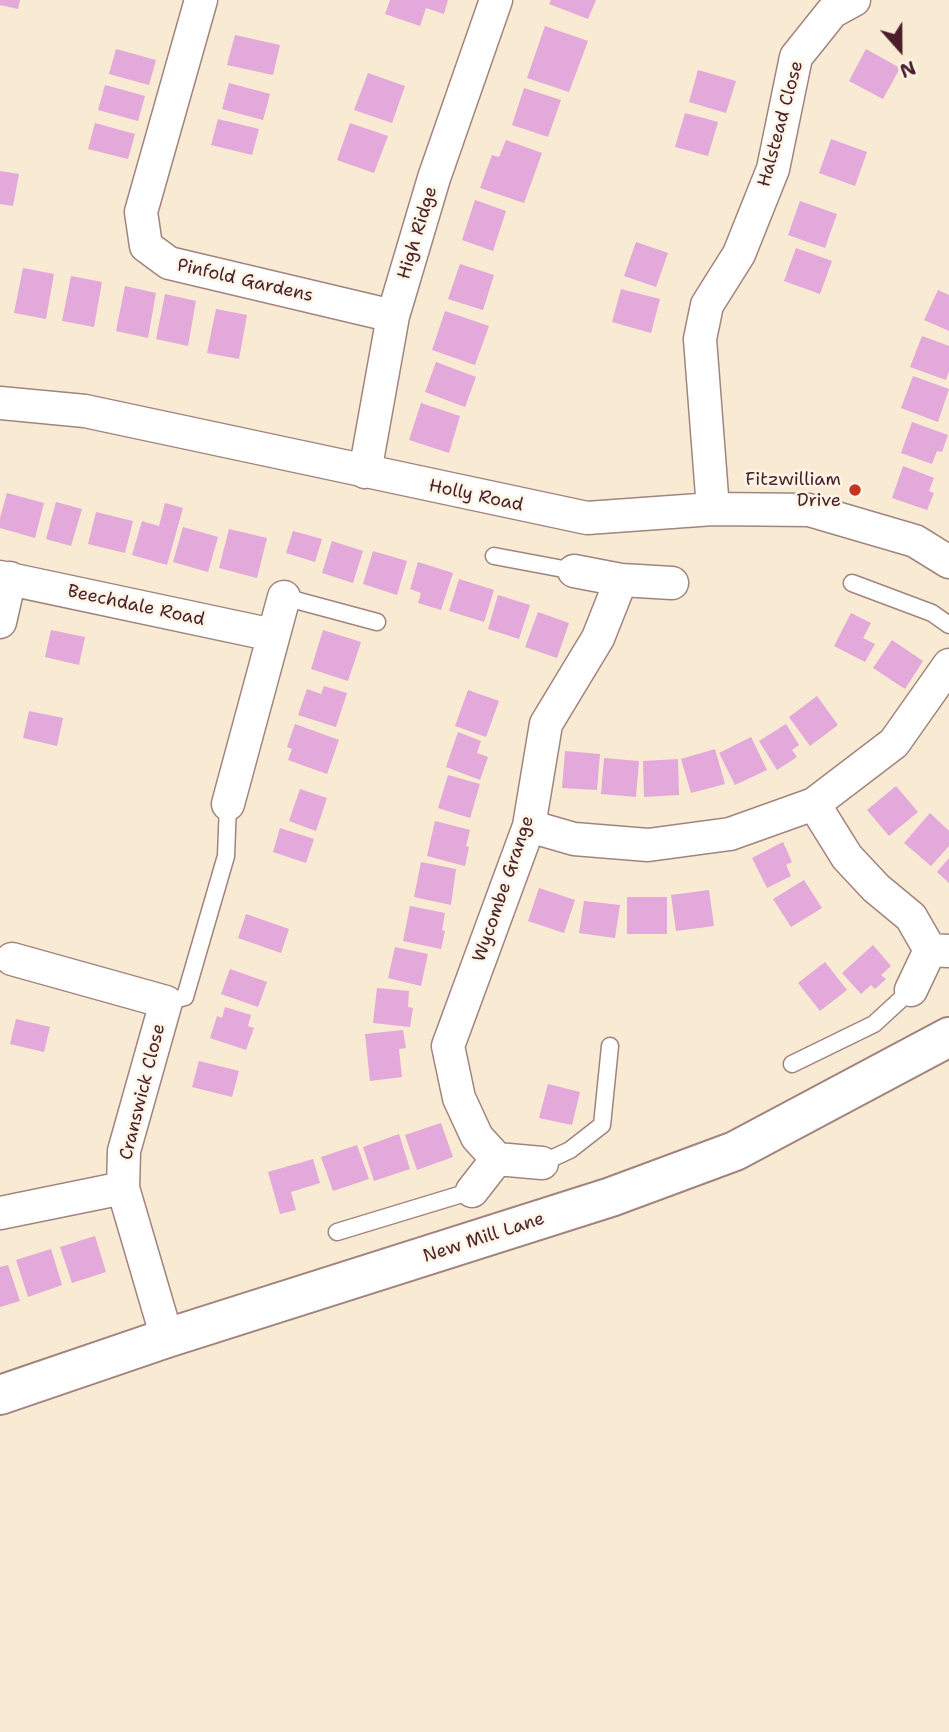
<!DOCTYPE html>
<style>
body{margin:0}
#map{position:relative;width:949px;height:1732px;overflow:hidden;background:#f8ead3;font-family:"Shantell Sans",sans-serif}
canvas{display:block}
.north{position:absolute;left:865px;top:14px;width:70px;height:70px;-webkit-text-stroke:5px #fcf5e5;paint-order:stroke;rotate:159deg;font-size:19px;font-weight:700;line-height:28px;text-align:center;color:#4a1f2b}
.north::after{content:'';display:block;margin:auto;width:24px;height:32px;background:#4a1f2b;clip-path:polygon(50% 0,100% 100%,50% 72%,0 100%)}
</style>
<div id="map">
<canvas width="949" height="1732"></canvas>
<div class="north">N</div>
</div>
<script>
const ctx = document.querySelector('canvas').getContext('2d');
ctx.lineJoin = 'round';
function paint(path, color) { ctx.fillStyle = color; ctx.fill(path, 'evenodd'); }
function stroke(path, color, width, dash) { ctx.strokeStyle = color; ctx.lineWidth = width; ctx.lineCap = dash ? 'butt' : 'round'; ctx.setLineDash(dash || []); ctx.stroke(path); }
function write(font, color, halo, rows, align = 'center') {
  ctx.font = font + ' "Shantell Sans",sans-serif'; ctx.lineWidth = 5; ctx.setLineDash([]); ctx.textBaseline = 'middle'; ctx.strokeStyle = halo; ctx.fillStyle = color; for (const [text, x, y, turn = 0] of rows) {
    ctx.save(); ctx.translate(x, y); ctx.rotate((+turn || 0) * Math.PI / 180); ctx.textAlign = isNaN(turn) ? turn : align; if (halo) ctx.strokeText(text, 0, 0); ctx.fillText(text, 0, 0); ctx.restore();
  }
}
paint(new Path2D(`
 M0,0H20L18,9L0,5Z
 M390,0H448L444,14L426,8L420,26L385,14Z
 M551,0H596L588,19L549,4Z
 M545,26L588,41L569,92L527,78Z
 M235,35L280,45L273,75L227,65Z
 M116,49L156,60L149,85L109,74Z
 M866,49L900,68L883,99L849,81Z
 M698,70L736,81L726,113L689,102Z
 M368,73L405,86L392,123L354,110Z
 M229,83L270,94L263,120L222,109Z
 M105,85L145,96L138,121L98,110Z
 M524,88L561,100L548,137L512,125Z
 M685,113L718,122L708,156L675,147Z
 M218,119L259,129L252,155L211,145Z
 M95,123L135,134L128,159L88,149Z
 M350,123L388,136L374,173L337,160Z
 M831,139L867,152L855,186L819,173Z
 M506,140L542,153L524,203L480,188L492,155L499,157Z
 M0,171L19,174L13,206L0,204Z
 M475,200L506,211L493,251L462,240Z
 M800,201L837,214L825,248L788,235Z
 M636,242L668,253L656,287L624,276Z
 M796,248L832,261L820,294L784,281Z
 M460,264L494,275L483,310L448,299Z
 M23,268L54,274L46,319L14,313Z
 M71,276L102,282L94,327L62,321Z
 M125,286L156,293L148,338L116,331Z
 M621,289L660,299L651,333L612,322Z
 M938,290L949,295V331L924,320Z
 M165,294L196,301L188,346L156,339Z
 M216,309L247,315L239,359L207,353Z
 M445,311L489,326L475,365L432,350Z
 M922,336L949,346V371L946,380L910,367Z
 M436,362L476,377L465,407L425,392Z
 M913,376L949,389L938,422L901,408Z
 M421,403L460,416L449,453L409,440Z
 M912,422L948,435L942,452L937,451L932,464L901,453Z
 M903,466L934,478L929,491L934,493L927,510L892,498Z
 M7,493L44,503L35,538L0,528V518Z
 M56,502L82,509L71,546L46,539Z
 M165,503L183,508L167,565L132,555L142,521L159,526Z
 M96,512L133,521L125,553L88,544Z
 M183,527L218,537L208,572L173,562Z
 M229,529L267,538L257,578L219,568Z
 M293,531L322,539L315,562L286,553Z
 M332,541L363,551L353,583L322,573Z
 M373,551L407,561L397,595L363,584Z
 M418,562L453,573L441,610L418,603L421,593L410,589Z
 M459,579L494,590L484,622L449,611Z
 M498,595L530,605L519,639L488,629Z
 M538,612L569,623L557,658L525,647Z
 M851,613L871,623L863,638L875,644L865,662L834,646Z
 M51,630L85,637L79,665L45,657Z
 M323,630L361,642L348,681L311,669Z
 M892,640L923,661L905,689L873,668Z
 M324,686L347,693L336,727L298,715L307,689L321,694Z
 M468,690L499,701L486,737L455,726Z
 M817,696L838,725L810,746L789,717Z
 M29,711L63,718L57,746L23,738Z
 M295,724L339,740L327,774L288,760L292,749L287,747Z
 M786,724L799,745L792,750L797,757L777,770L759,741Z
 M458,732L481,741L477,753L488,757L480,780L446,767Z
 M751,737L767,770L735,785L719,753Z
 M715,749L725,784L691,793L681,759Z
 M565,751L600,754L597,790L562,788Z
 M604,758L639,761L636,797L601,794Z
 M678,759L679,795L644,797L643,761Z
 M448,775L480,784L470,818L438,808Z
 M896,786L918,812L889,836L867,810Z
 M300,789L327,798L316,831L289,821Z
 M930,813L949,831V846L931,866L904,843Z
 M435,821L470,830L466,846L469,847L465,866L427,856Z
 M280,828L314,839L306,863L273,852Z
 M783,842L792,862L786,865L791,876L767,888L752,858Z
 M949,858V883L937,872Z
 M421,862L456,869L451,905L414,897Z
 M804,880L822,908L791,927L773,899Z
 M539,888L575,900L564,933L528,921Z
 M709,890L714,926L676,931L671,895Z
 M627,897H667V934H627Z
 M584,901L620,905L615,938L579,933Z
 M410,906L445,913L442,930L445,931L441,949L403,941Z
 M246,914L289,929L281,953L238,938Z
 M873,945L891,966L881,975L886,979L875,989L871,985L861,994L842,973Z
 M395,947L428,954L421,986L388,978Z
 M825,962L847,990L820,1011L798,983Z
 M230,969L267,982L258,1007L221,994Z
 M377,988L409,991L408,1007L413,1008L410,1027L373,1023Z
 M225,1007L251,1015L248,1026L254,1028L246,1050L210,1038L217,1016L222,1018Z
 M16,1019L50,1027L44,1052L10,1044Z
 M403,1030L406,1048L399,1049L402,1077L370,1081L365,1034Z
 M199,1061L239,1071L232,1097L192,1087Z
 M548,1084L580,1092L572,1125L539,1118Z
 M441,1123L453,1157L417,1170L405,1135Z
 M399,1134L410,1169L374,1181L363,1147Z
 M357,1145L369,1179L333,1191L321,1157Z
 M313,1159L320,1183L291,1192L296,1210L280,1214L268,1172Z
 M95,1236L106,1272L72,1283L60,1247Z
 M51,1249L62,1285L28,1297L16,1260Z
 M8,1265L20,1301L0,1307V1267Z`), '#e2a9da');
const service = new Path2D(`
 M494,556L574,571
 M852,583L932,613L949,625
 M284,597L377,622
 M166,1002L185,997L226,856L228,804
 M792,1064L874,1024L911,990
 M542,1163L570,1150L602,1125L610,1046
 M337,1232L472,1191`);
const minor = new Path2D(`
 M201,0L141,212L146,246L169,263L393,316
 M0,403L85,411L587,518L713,509L809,510L915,541L949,562
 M365,472L393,316L434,178L496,0
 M713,509L700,339L707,305L739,254L773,169L796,57L832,12L854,0
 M574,571L621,580L672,583
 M0,577L273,635
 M0,622L10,578
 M228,804L284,597
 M814,804L847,857L876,888L911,917L930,950L949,951
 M529,826L574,839L648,845L730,834L814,804L894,743L949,665
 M12,959L166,1002L124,1151L123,1188L167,1338
 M911,990L930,950
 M542,1163L497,1159L477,1137L459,1098L448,1046L529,826L546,724L598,638L621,580
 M472,1191L497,1159
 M0,1213L123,1188`);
const tertiary = new Path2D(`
 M0,1395L167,1338L611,1197L735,1151L949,1037`);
stroke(service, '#a1847f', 19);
stroke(minor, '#a1847f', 35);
stroke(tertiary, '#a1847f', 42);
stroke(service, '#fff', 16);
stroke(minor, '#fff', 32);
stroke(tertiary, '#fff', 38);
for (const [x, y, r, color] of [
 [855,490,7,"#c8321e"]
]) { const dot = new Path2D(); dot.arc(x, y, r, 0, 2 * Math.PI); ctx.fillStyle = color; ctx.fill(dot); stroke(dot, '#fcf5e5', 2.5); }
write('18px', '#4a1f2b', '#fcf5e5', [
 ["Halstead Close",781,124,-75],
 ["High Ridge",418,233,-73],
 ["Pinfold Gardens",245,281,13],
 ["Holly Road",476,496,12],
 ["Beechdale Road",136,606,12],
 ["Wycombe Grange",504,889,-71],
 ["Cranswick Close",143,1092,-76],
 ["New Mill Lane",484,1238,-18]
]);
write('18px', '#4a1f2b', '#fcf5e5', [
 ["Fitzwilliam",841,480],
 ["Drive",841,501]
], 'right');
</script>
